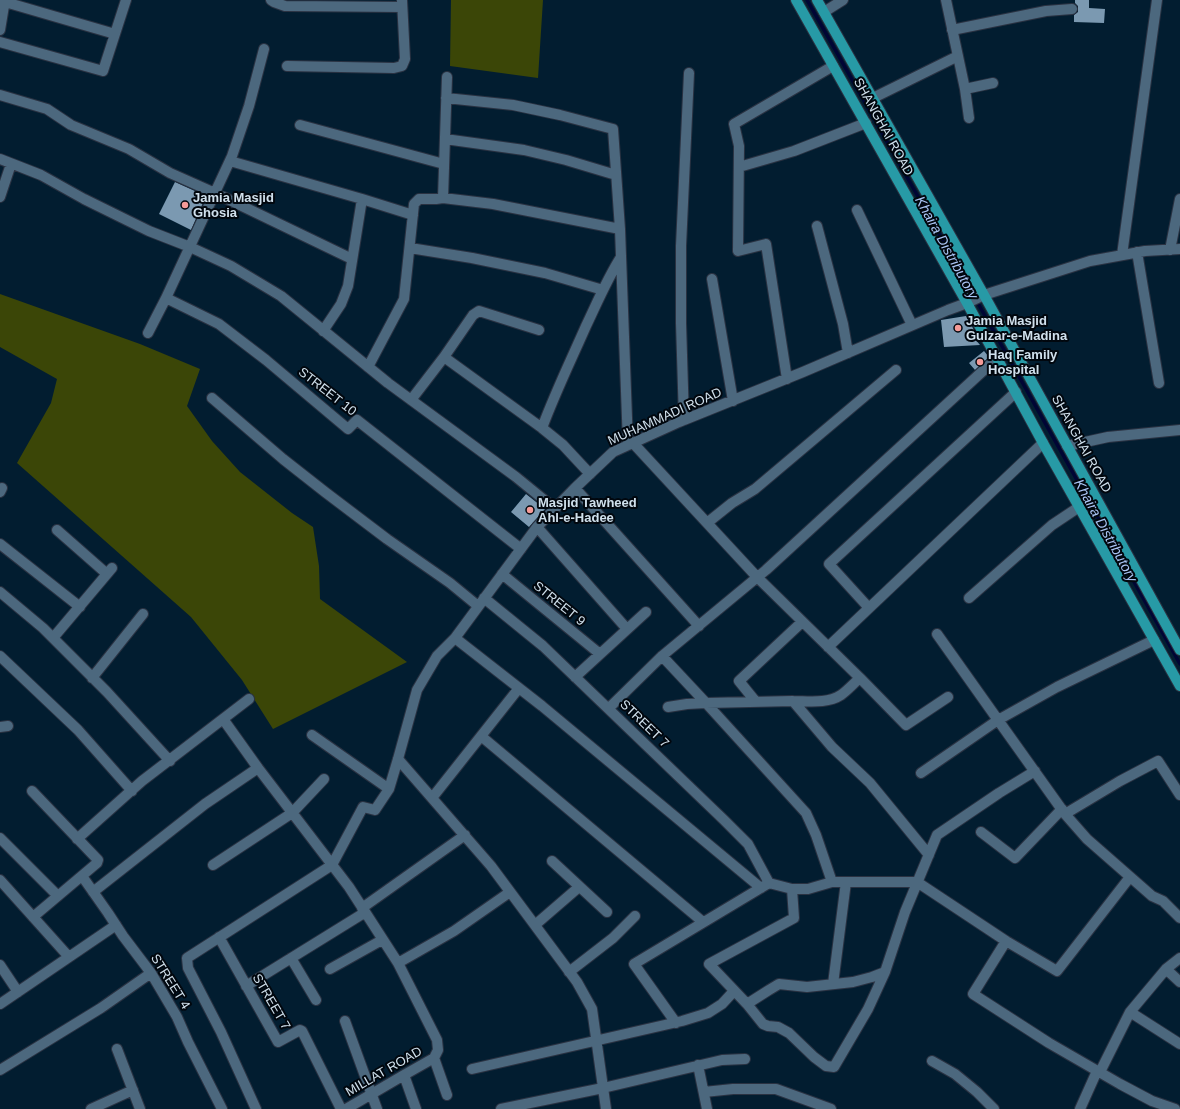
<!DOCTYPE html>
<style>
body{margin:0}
canvas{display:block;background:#021d30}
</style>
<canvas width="1180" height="1109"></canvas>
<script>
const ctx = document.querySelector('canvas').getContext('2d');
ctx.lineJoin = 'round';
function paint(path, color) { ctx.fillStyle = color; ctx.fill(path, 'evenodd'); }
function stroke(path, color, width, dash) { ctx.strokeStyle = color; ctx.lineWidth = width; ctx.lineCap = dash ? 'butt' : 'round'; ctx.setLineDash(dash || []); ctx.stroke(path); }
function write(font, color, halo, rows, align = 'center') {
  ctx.font = font + ' Helvetica,sans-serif'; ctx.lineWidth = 4; ctx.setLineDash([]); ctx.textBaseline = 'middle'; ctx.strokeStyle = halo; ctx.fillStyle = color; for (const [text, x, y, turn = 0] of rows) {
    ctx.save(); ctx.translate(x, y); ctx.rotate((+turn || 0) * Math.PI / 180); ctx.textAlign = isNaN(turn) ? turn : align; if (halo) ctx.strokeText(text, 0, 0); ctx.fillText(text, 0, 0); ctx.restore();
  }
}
paint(new Path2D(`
 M451,0H543L538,78L450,66Z
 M0,294L140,344L200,369L187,406L212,441L240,472L292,513L313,527L319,566L320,599L407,662L273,729L242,680L191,617L17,463L51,403L57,379L0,347Z`), '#3b4607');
stroke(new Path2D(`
 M807,0L947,248L1180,664`), '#000534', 3.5);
paint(new Path2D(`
 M1075,0H1089V8L1105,9L1104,23L1074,22V15L1078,12V6L1075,3Z
 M175,182L206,196L191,230L159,214Z
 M966,316L978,337L975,339L980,345L944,347L941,320Z
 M984,351L989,357L975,370L969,363Z
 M526,494L545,509L529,527L511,512Z`), '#7b99b1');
const minor = new Path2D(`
 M271,0L274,2L285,6L402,7
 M946,0L965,89L993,83
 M5,2L115,34
 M824,12L843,0
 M0,30L5,0
 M952,30L1046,11L1072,9
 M0,42L103,71L126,0
 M287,66L394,68L402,66L405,59L402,0
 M965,89L969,118
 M0,95L47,109L71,125L129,149L170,173L215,193L352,259
 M446,98L513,105L560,115L613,129L620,229L628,445
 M873,98L958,56
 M300,125L444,164
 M445,139L524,150L566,160L616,175
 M0,159L41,175L84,199L149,231L190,247L231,266L281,296L388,383L516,477L554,508
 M230,161L362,199L413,215
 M739,167L794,151L866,123
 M0,197L11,164
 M443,198L493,204L620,229
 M857,210L912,325
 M817,226L843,324L848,353
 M410,248L472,258L545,273L603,290
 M1170,250L1180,199
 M1137,252L1159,383
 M1122,255L1157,0
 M712,279L733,401
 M166,298L219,324L266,360L348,429L357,420L521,549
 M323,331L341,304L348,286L362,199
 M148,333L166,298L232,156L249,106L264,49
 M444,357L542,428L563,445L590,474
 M368,367L404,299L414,204L419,199H436L443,198L447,77
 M787,379L766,244L738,251L739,146L734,124L833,66
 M212,398L283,459L325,492L387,539L450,583L478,606
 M411,400L444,357L473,315L479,311L539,330
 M684,420L681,323V246L689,73
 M542,428C555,393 571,360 586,326C597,303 607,279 621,257
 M633,443L757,577L860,678C854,683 848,690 841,695C827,704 808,701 793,701
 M1067,446L1108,437L1180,430
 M575,488L699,626
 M0,492L2,488
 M707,523L732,503L755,489L896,370
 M537,527L627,629
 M57,530L107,574
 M0,544L80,607
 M502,574L600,654
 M0,592L43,628L107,692L170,761
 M484,598L543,646L724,820L748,844L769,883
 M969,598L1052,525L1079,507
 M869,608L829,564L1016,392
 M53,638L112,568
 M455,638L542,706L761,888
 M828,647L1043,443
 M0,656L78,730L132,791
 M662,656L706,703L793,701L832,747L870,783L929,855
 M575,677L646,612
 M92,678L143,614
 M860,678L906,725L948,697
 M756,702L739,681L802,622
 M668,707L687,704L706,703L806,813L816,835L832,882H917L1006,941L973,994L1049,1043L1120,1084L1152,1101L1175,1109
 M609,708L662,656L766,570L997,358
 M223,719L258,768L349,887L398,963L437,1040L438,1050L434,1058L447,1095
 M0,727L8,726
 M312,735L389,789
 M481,736L703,922
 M398,759L491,866L577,982L592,1009L606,1109
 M921,773L998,720L937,634
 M32,791L98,860L97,863L33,917
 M1180,795L1158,761L1120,781L1065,814L1087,839L1152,896L1163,901L1180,918
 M432,798L519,688
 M1065,814L998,720L1057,687L1154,640
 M981,832L1015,858L1062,809
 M0,838L58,896
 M77,839L142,781L249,699
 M552,861L607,912
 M213,865L292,813L324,779
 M82,876L108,913L123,936L151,973L177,1017L188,1042L222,1109
 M0,880L69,957
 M792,889L794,918L709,964L747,1004L763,1024L768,1026L778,1027L789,1033L814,1057L826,1066L834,1067L868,1009L885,972L905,912L937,835L999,793L1035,771
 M93,892L205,804L258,768
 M362,908L465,835
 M535,925L579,887
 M219,937L278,1042L300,1030L302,1031L341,1109
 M1006,941L1057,971L1130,877
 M291,958L316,1000
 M398,963L454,931L510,892
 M0,965L18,992
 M330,969L382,940
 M1166,969L1180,982
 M569,972L613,938L635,916
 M833,984L846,882
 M246,986L364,913
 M0,1004L116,925
 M747,1004L769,990L779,984L807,987L853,982L872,977L885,972
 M1130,1012L1180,1044
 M345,1021L377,1109
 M676,1023L634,964L769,883L792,889H808L832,882
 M117,1049L140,1109
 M932,1061L955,1074L977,1092L994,1109
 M698,1065L707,1109
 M472,1069L682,1021L708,1013L722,1004L734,991
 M0,1070L101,1008L151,973
 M1100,1072L1130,1012L1166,969L1180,958
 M404,1075L416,1109
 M704,1092L733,1089H776L831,1109
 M91,1109L133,1090
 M256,1109L221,1032L188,968L187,958L332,865L363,807L375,810L389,789L398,759L417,690L437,656L455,638L537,527L575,488L613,452L679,422L803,372L948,310L967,303L984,295L1090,261L1145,251L1180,249
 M346,1109L404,1075L434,1058
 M501,1109L603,1088L722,1060L745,1059
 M1080,1109L1097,1071`);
const major = new Path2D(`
 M796,0L967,303L1043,443L1180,686
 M817,0L984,295L1180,650`);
stroke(minor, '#2a3242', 12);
stroke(major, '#2a3242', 12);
stroke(minor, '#4c687e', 10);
stroke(major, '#279aa6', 10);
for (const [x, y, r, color] of [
 [185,205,4,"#f59b98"],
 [958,328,4,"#f59b98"],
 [980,362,4,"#f59b98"],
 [530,510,4,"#f59b98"]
]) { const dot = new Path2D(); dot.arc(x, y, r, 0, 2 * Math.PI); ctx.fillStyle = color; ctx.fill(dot); stroke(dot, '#01070e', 1.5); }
write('13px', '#d0e0ec', '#01070e', [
 ["SHANGHAI ROAD",883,127,61],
 ["STREET 10",327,392,38],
 ["MUHAMMADI ROAD",665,417,-24],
 ["SHANGHAI ROAD",1081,444,61],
 ["STREET 9",559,604,39],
 ["STREET 7",644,724,44],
 ["STREET 4",170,982,58],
 ["STREET 7",271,1002,60],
 ["MILLAT ROAD",384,1072,-30]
]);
write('bold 13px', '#d0e0ec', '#01070e', [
 ["Jamia Masjid",193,198],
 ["Ghosia",193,213],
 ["Jamia Masjid",966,321],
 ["Gulzar-e-Madina",966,336],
 ["Haq Family",988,355],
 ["Hospital",988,370],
 ["Masjid Tawheed",538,503],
 ["Ahl-e-Hadee",538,518]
], 'left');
write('italic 14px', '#aac4f4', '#01070e', [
 ["Khaira Distributory",946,248,61],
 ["Khaira Distributory",1105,531,61]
]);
</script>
